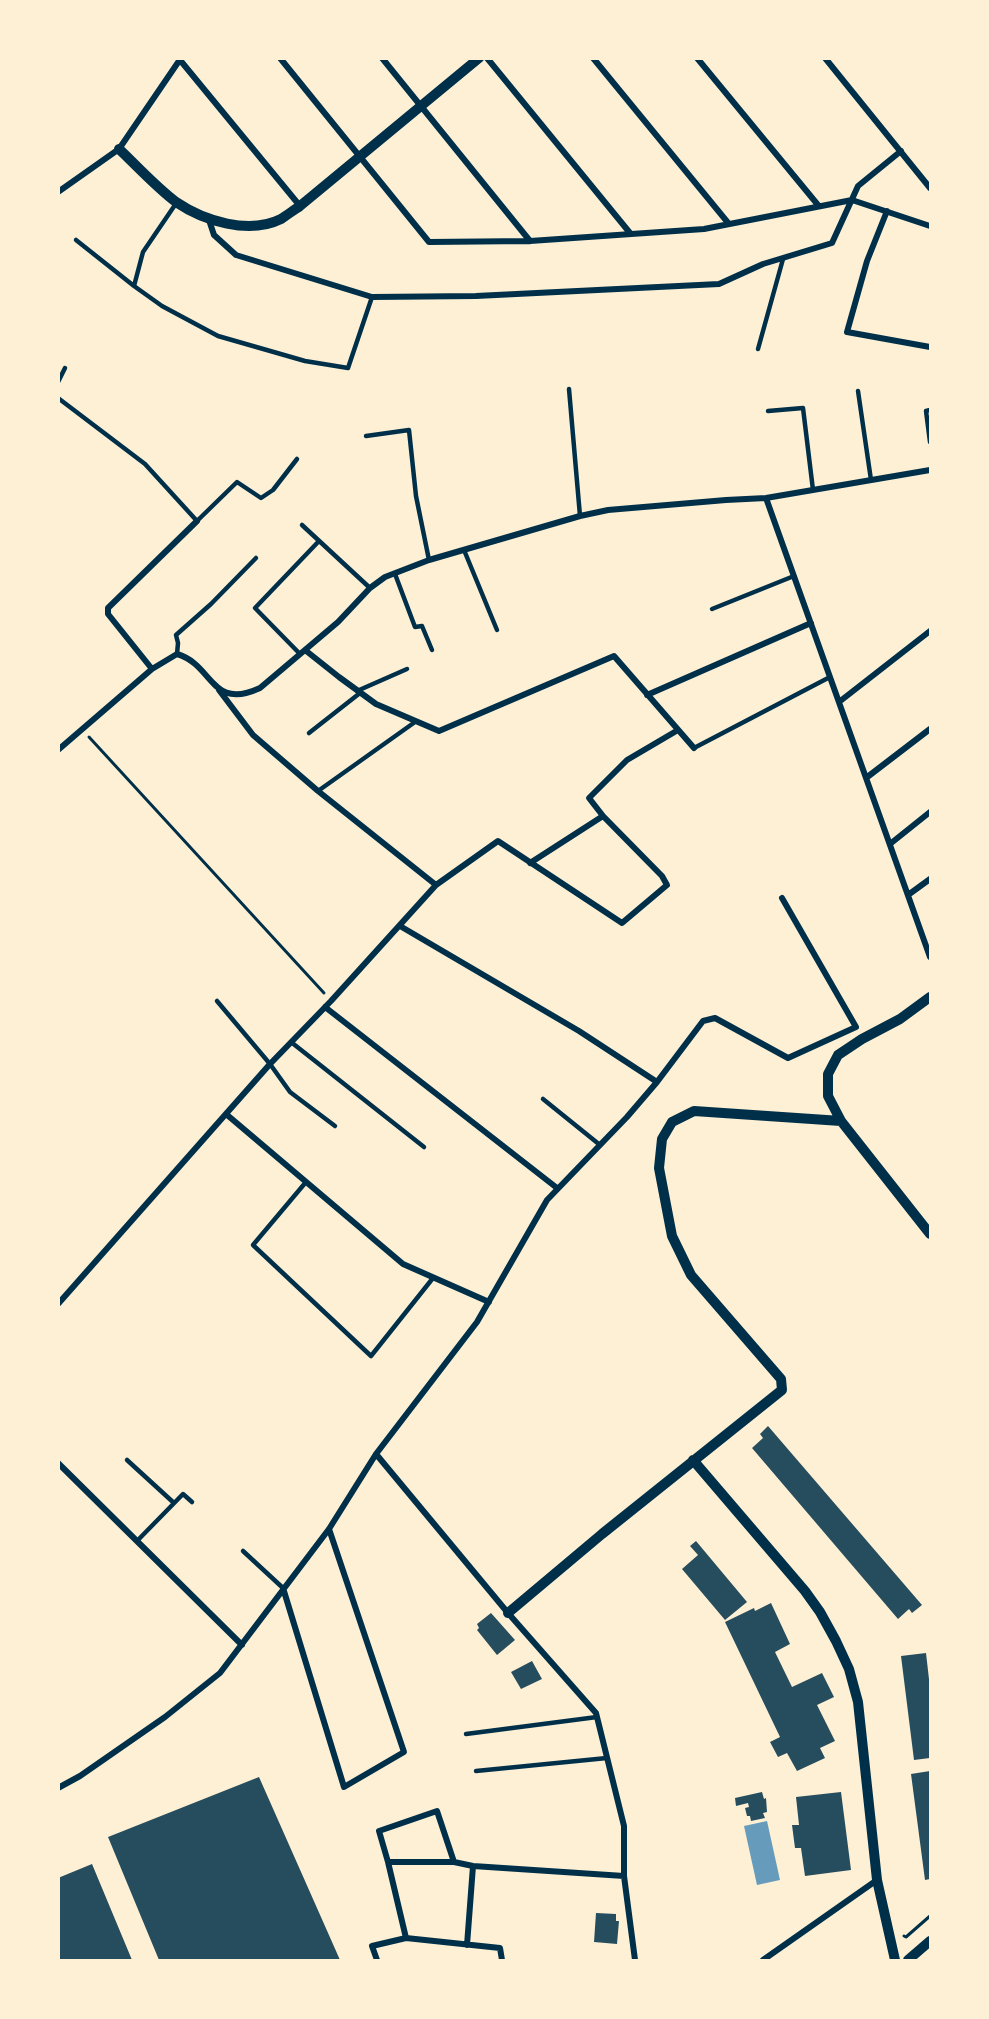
<!DOCTYPE html>
<style>
body{margin:0}
#map{position:relative;width:989px;height:2019px;overflow:hidden;background:#fdf0d5;font-family:"Roboto Condensed",sans-serif}
canvas{display:block}
.frame{position:absolute;inset:0;border:60px solid #fdf0d5;pointer-events:none}
</style>
<div id="map">
<canvas width="989" height="2019"></canvas>
<div class="frame"></div>
</div>
<script>
const ctx = document.querySelector('canvas').getContext('2d');
ctx.lineJoin = 'round';
function paint(path, color) { ctx.fillStyle = color; ctx.fill(path, 'evenodd'); }
function stroke(path, color, width, dash) { ctx.strokeStyle = color; ctx.lineWidth = width; ctx.lineCap = dash ? 'butt' : 'round'; ctx.setLineDash(dash || []); ctx.stroke(path); }
paint(new Path2D(`
 M767,1821L780,1880L757,1885L744,1826Z`), '#669bbc');
paint(new Path2D(`
 M768,1426L922,1605L912,1613L909,1609L898,1619L752,1448L763,1438L760,1434Z
 M696,1541L747,1602L725,1620L682,1569L698,1555L690,1546Z
 M771,1603L790,1644L775,1652L792,1687L822,1673L834,1697L817,1705L835,1741L820,1748L825,1758L797,1771L787,1753L778,1757L770,1742L780,1737L725,1622L754,1608L755,1611Z
 M491,1613L515,1640L497,1655L477,1630L479,1628L477,1624Z
 M926,1653L930,1688V1758L914,1760L901,1656Z
 M532,1661L542,1679L521,1689L511,1672Z
 M930,1771V1879L925,1880L911,1774Z
 M259,1777L340,1960H159L108,1837Z
 M762,1792L764,1799L766,1798L767,1812L763,1813L765,1818L751,1821L750,1816H747L745,1808L749,1807L748,1803L736,1806L735,1798Z
 M841,1792L851,1870L805,1876L801,1848H795L792,1825H799L796,1797Z
 M92,1864L132,1960H58V1878Z
 M596,1913L616,1914V1921H619L617,1944L594,1942Z`), '#264d5e');
stroke(new Path2D(`
 M89,737L324,993
 M904,1936L906,1937L930,1916`), '#003049', 3);
stroke(new Path2D(`
 M177,202L143,252L134,286L162,306L218,336L305,361L348,368L372,297
 M76,240L134,286
 M758,349L783,259
 M58,382L65,368
 M569,389L580,516
 M858,391L871,480
 M58,398L145,464L197,521L237,482L261,498L273,490L297,459
 M930,410L926,411L930,442
 M768,411L803,408L813,490
 M366,436L409,430L416,496L429,560
 M302,525L370,588
 M464,550L497,630
 M395,574L415,627L422,626L432,650
 M712,609L794,576
 M177,654L178,643L176,635L211,604L256,558
 M300,654L255,608L319,541
 M357,691L407,669
 M309,733L360,693
 M694,748L830,677
 M318,791L415,722
 M217,1001L270,1064L290,1092L335,1126
 M291,1042L424,1147
 M543,1099L600,1145
 M306,1182L253,1245L371,1356L433,1278
 M127,1460L174,1503
 M137,1541L183,1494L192,1502
 M243,1551L283,1588
 M466,1734L597,1717
 M476,1771L607,1758`), '#003049', 4.5);
stroke(new Path2D(`
 M280,58L429,242L530,241L704,229L852,200L930,226
 M382,58L530,241
 M487,58L630,233
 M593,58L729,224
 M697,58L818,205
 M825,58L930,188
 M180,60L300,206
 M58,192L119,149L181,58
 M887,211L867,261L847,332L930,347
 M209,220L214,235L236,255L372,297L476,296L719,284L763,264L832,243L858,186L901,151
 M766,498L930,957
 M305,650L339,677L376,704L439,731L614,656L694,748
 M152,669L108,614V608L197,521
 M647,695L811,623
 M839,702L930,631
 M58,750L152,669L177,654C214,665 210,711 260,688L338,622L370,588L385,577L429,560L580,516L608,510L726,500L766,498L930,470
 M866,778L930,729
 M890,844L930,812
 M530,863L603,816
 M436,885L498,841L622,923L667,885L662,876L603,816L589,798L627,760L678,730
 M908,895L930,879
 M400,926L579,1031L657,1082L703,1021L715,1018L788,1058L856,1027L782,898
 M325,1007L557,1188
 M226,1114L403,1264L489,1302
 M58,1304L270,1064L331,1001L436,885L318,791L253,735L219,690
 M376,1454L508,1613L596,1713L624,1826V1876L635,1960
 M58,1463L242,1645
 M283,1588L344,1787L404,1752L329,1529
 M58,1788L80,1776L165,1717L220,1673L329,1529L376,1454L477,1322L547,1200L627,1117L657,1082
 M388,1862H454L473,1866L624,1876
 M406,1938L388,1862L379,1831L437,1811L454,1862
 M467,1945L473,1866
 M377,1960L372,1946L406,1938L500,1948L502,1960
 M763,1960L877,1880`), '#003049', 6);
stroke(new Path2D(`
 M119,149C137,166 156,187 176,202C204,221 249,235 281,219C287,215 294,210 300,206L479,58
 M930,997L900,1019L862,1039L838,1055L828,1074V1096L841,1121L930,1234
 M693,1460L805,1591L820,1612L836,1641L849,1669L858,1702L877,1880L895,1960
 M508,1613L602,1534L782,1390L781,1379L691,1275L672,1236L659,1168L662,1139L672,1122L694,1111L841,1121
 M908,1960L930,1941`), '#003049', 10);
</script>
